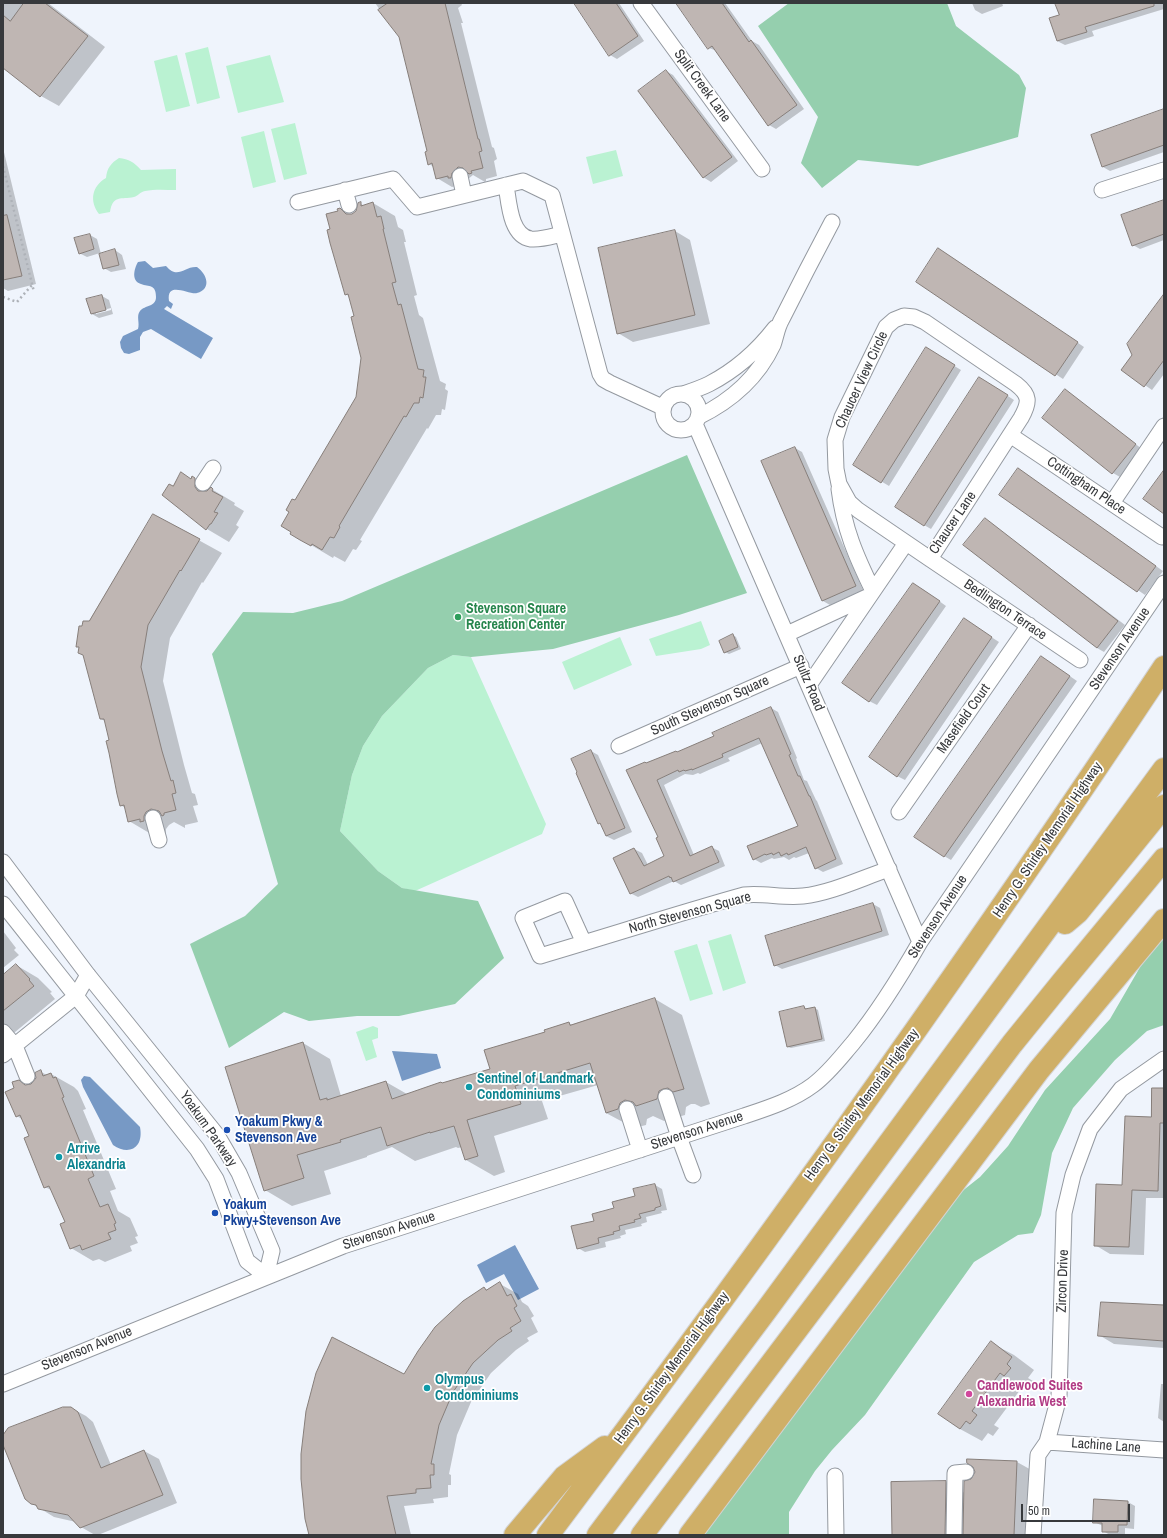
<!DOCTYPE html>
<style>
body{margin:0}
#map{position:relative;width:1167px;height:1538px;overflow:hidden;background:#eff4fc;font-family:"Archivo Narrow",sans-serif}
canvas{display:block}
.frame{position:absolute;inset:0;border:4px solid #37393c;pointer-events:none}
.scale{position:absolute;left:1021px;top:1504px;width:109px;height:18px;box-sizing:border-box;border:2px solid #37393c;border-top:0;padding-left:5px;font-size:12px;line-height:14px;white-space:nowrap;color:#37393c;-webkit-text-stroke:3px #fff;paint-order:stroke}
</style>
<div id="map">
<canvas width="1167" height="1538"></canvas>
<div class="frame"></div>
<div class="scale">50 m</div>
</div>
<script>
const ctx = document.querySelector('canvas').getContext('2d');
ctx.lineJoin = 'round';
function paint(path, color) { ctx.fillStyle = color; ctx.fill(path, 'evenodd'); }
function stroke(path, color, width, dash) { ctx.strokeStyle = color; ctx.lineWidth = width; ctx.lineCap = dash ? 'butt' : 'round'; ctx.setLineDash(dash || []); ctx.stroke(path); }
function write(font, color, halo, rows, align = 'center') {
  ctx.font = font + ' "Archivo Narrow",sans-serif'; ctx.lineWidth = 3.5; ctx.setLineDash([]); ctx.textBaseline = 'middle'; ctx.strokeStyle = halo; ctx.fillStyle = color; for (const [text, x, y, turn = 0] of rows) {
    ctx.save(); ctx.translate(x, y); ctx.rotate((+turn || 0) * Math.PI / 180); ctx.textAlign = isNaN(turn) ? turn : align; if (halo) ctx.strokeText(text, 0, 0); ctx.fillText(text, 0, 0); ctx.restore();
  }
}
paint(new Path2D(`
 M208,47L220,98L197,104L185,53Z
 M177,55L190,106L166,112L154,61Z
 M270,55L284,102L238,113L226,66Z
 M295,123L307,174L284,180L271,129Z
 M264,131L276,182L253,188L241,137Z
 M616,150L623,176L593,184L586,157Z
 M119,158C129,159 134,162 141,170L176,169V190C166,190 155,189 145,191C140,192 138,196 134,197C121,200 113,194 110,212L99,214C89,201 92,186 106,178C107,168 111,163 119,158Z
 M701,621L710,645L701,649L656,656L649,639Z
 M620,637L632,665L574,690L562,662Z
 M453,655L471,657L546,824L542,834L415,891L402,888L378,871L340,831L352,775L363,746L382,716L428,668Z
 M731,934L746,983L723,991L708,941Z
 M697,944L713,994L690,1001L674,951Z
 M373,1026L378,1028V1038L372,1040L377,1057L366,1061L356,1032Z`), '#baf2d2');
paint(new Path2D(`
 M789,3H947L956,26L1019,75L1026,88L1018,137L918,166L858,160L822,188L801,163L818,117L758,26Z
 M687,455L747,593L679,615L553,649L471,657L453,655L428,668L382,716L363,746L352,775L340,831L378,871L402,888L478,901L504,958L455,1004L399,1016H357L309,1021L284,1012L229,1048L190,944L245,916L278,884L212,654L243,612L293,613L342,601Z
 M1164,930V1025L1147,1031L1115,1060L1073,1108L1052,1153L1041,1215L1033,1233L1018,1235L974,1262L865,1415L832,1450L815,1471L789,1512V1535H701L961,1192L980,1177L1008,1146L1045,1090L1110,1019L1161,931Z`), '#95cfae');
paint(new Path2D(`
 M145,261L153,268L166,266C178,280 184,266 197,267C207,274 212,289 197,293C189,295 166,280 169,301L173,304L171,309L167,306L164,309L213,338L201,359L151,329L143,332L140,337V350L129,354L124,353L121,348L120,342L123,336L138,329C140,323 136,316 140,311C145,305 156,307 156,297C156,284 149,287 141,284C131,281 134,269 138,262Z
 M392,1051L437,1054L441,1068L402,1081Z
 M84,1076L90,1077L140,1127C144,1148 129,1156 113,1145L83,1087L81,1080Z
 M515,1245L539,1289L518,1300L504,1274L486,1283L477,1265Z`), '#7799c5');
paint(new Path2D(`
 M3,3H48L105,47L59,106L41,96L3,67Z
 M375,3H461L462,5L458,8L463,23H461L492,147L494,148L497,159L494,161L497,176L486,179V181L485,182L473,175L461,185L452,187L437,178L434,167L429,164L428,152L400,37Z
 M575,3H619L644,41L617,59L610,55Z
 M677,3H725L752,41L759,45L804,109L776,129L769,125L717,51L709,48Z
 M972,3H1002L1003,6L982,14L975,10Z
 M1056,3H1164V9L1092,31L1094,36L1065,45L1057,41L1060,16Z
 M666,71L673,75L738,161L711,182L703,177Z
 M1164,110V152L1110,171L1103,167Z
 M3,148L36,284L8,291L3,288Z
 M1164,201V240L1140,249L1133,245Z
 M360,203L364,206L373,203L395,216L398,227L403,230L406,242H404L417,295L414,296L419,315L423,318L440,381L446,384L445,389L448,391L445,410L442,409L441,415H436L428,429L427,428L360,540L362,541L356,550L353,549L345,562L334,556L333,558L301,539L291,512L295,501L357,397L362,358L356,317L350,297L346,294L331,230L340,209L351,215L356,212Z
 M675,231L690,240L710,324L633,342L618,333Z
 M90,235L97,239L101,254L115,250L122,255L126,269L111,272L104,268L100,253L87,257L79,253Z
 M946,254L1084,347L1063,379L917,282Z
 M102,296L109,300L113,314L99,318L92,314ZM111,308V310L96,314V312Z
 M1164,296V374L1152,390L1123,370L1134,355Z
 M933,353L961,370L889,486L854,465Z
 M986,382L1014,400L931,529L924,525Z
 M1065,390L1142,449L1120,477L1113,473Z
 M795,448L802,452L863,590L830,605L823,601Z
 M1025,474L1163,571L1145,595L1000,495Z
 M193,478L235,503L234,505L244,511L236,525L239,527L229,542L207,529L164,495L173,487Z
 M153,515L222,553L203,583L202,582L170,638L163,681L184,765L192,793L195,794L198,805L193,806L198,822L185,825V828L174,822L169,825L166,829V833L151,834L129,821L125,808L121,805L111,741L105,721L101,719L85,656L80,648L77,646L83,628L89,622Z
 M985,519L1125,625L1104,652L1097,648Z
 M921,588L946,606L877,705L869,701Z
 M971,624L999,642L905,780L897,776Z
 M733,635L736,637L741,649L729,654L725,652L720,641Z
 M1049,662L1077,681L951,860L944,856Z
 M771,708L778,712L797,758L796,759L804,780L807,781L816,800L817,801L843,864L823,872L816,868L809,853L796,858L794,857L789,860L784,857L774,859L772,858L761,863L754,859L800,826L762,743L728,758L730,761L711,769L700,774L698,773L693,775L685,774L664,785L694,855L711,847L719,851L725,866L681,885L674,881L638,897L630,893L634,849L642,853L648,865L665,856L660,838L647,764L678,753L715,736Z
 M591,751L598,755L632,832L614,840L606,836L602,825L599,823Z
 M873,904L880,908L889,935L782,969L775,965Z
 M3,931L16,948L14,950L19,955L3,968Z
 M16,965L38,978L52,992L50,993L55,999L3,1042V976Z
 M655,999L682,1015L710,1104L701,1107L695,1104H691L686,1107L685,1115L664,1121L653,1116L647,1119L646,1125L634,1128L606,1113L598,1085L542,1101L548,1119L494,1136L505,1172L494,1176L466,1160L462,1147L458,1148L456,1147L415,1161L392,1147L367,1156V1157L324,1171L331,1194L292,1206L265,1190L303,1043L330,1059L341,1096L386,1082L407,1094L491,1070L546,1032L569,1023L572,1025Z
 M804,1007L807,1009L815,1008L818,1010L825,1041L791,1048L788,1047Z
 M41,1072L47,1075L51,1074L74,1087L78,1091L86,1109L83,1110L116,1189L110,1191L118,1211L130,1218L138,1236L135,1237L138,1243L130,1246L132,1251L105,1262L99,1259L93,1261L71,1248L66,1223L53,1191L45,1187L30,1137L23,1120L17,1116L16,1089L19,1081L27,1086L31,1085Z
 M1164,1089V1198H1146L1144,1255L1110,1254L1095,1245L1123,1186Z
 M655,1185L662,1189L667,1210L661,1211L662,1213L646,1217L647,1222L641,1224L642,1226L625,1230L626,1234L620,1236L621,1238L605,1242L606,1247L585,1252L578,1248L595,1221Z
 M500,1284L518,1294L522,1302L528,1306L534,1316L531,1318L538,1332L527,1338L529,1341L516,1350L491,1373L471,1402L457,1435L449,1474L451,1475V1485H448V1497L433,1499L434,1503L404,1506L411,1535H310L405,1375L484,1288L488,1290Z
 M1164,1306V1348L1114,1344L1099,1335Z
 M991,1343L1014,1355L1034,1370L1028,1378L1033,1381L1027,1388L1023,1386L994,1425L999,1428L993,1436L988,1433L982,1441L960,1429Z
 M1161,1384H1164V1422L1158,1418Z
 M71,1408L86,1416L93,1422L111,1465L144,1451L159,1459L177,1503L98,1535H95L81,1527L76,1522L54,1517L31,1503L3,1443Z
 M1017,1462L1035,1472L1032,1535H893L946,1482L965,1493Z
 M1128,1502L1135,1506L1134,1529L1125,1528V1535H1110L1103,1531V1526L1094,1522Z`), '#0003');
const building = new Path2D(`
 M24,3H45L88,36L40,97L3,68V15L10,21Z
 M388,3H445L478,139H479L482,151L479,152L483,168L471,171L472,173L469,174L463,168L458,167L452,173L451,178H448V176L436,179L432,163L428,165L425,152L427,151L399,37L378,10Z
 M574,3H616L638,36L609,56Z
 M676,3H722L749,42L751,40L797,105L768,126L712,46L708,49Z
 M1055,3H1154V6L1085,27L1087,32L1057,41L1049,18L1059,15Z
 M666,70L732,157L703,178L638,91Z
 M1164,109V145L1102,167L1091,135Z
 M1164,200V234L1132,246L1121,215Z
 M361,202V206L373,202L377,217L381,216L384,229H383L396,282L392,283L398,305L401,304L418,369L424,370L423,377H426L423,398L420,397L419,403H414L406,417L404,416L339,526L340,527L334,538L330,537L322,550L312,544L311,546L300,540L290,534L291,532L281,526L289,512L286,510L292,499L295,500L356,397L361,358L351,317L354,316L348,294L345,295L330,243L327,230L330,229L326,214L338,211L337,209L340,208L346,214H352L356,211L358,203Z
 M7,215L22,276L3,280V216Z
 M675,230L695,315L617,334L598,248Z
 M90,234L94,249L79,254L74,238Z
 M938,248L1078,342L1055,376L916,282Z
 M115,249L119,265L103,269L99,254Z
 M1164,294V360L1144,387L1121,370L1132,355L1127,344Z
 M102,295L106,310L91,314L86,299Z
 M926,347L955,365L881,483L853,465Z
 M979,377L1008,395L924,526L895,507Z
 M1065,389L1136,444L1112,474L1042,418Z
 M795,447L856,586L822,601L761,461Z
 M1018,468L1156,566L1137,592L999,495Z
 M1164,470V514L1143,499Z
 M181,472L191,479L192,476L195,478V487L198,491H207L211,487L213,489L212,491L223,497L214,512L218,513L211,524H210L206,530L162,495L169,484L173,486Z
 M153,514L200,539L181,571L180,570L148,625L141,667L162,751L171,781L173,780L176,793L172,794L176,810L164,813V815L162,816L159,811L151,809L146,812L144,816V821L140,822V819L128,822L124,805L120,806L117,794L109,753L106,741L109,740L104,719H100L83,655L78,653L79,647H76L79,626H82L83,621H89Z
 M985,518L1118,621L1097,648L963,545Z
 M913,583L940,601L869,702L842,683Z
 M964,618L992,637L897,777L869,757Z
 M733,634L738,647L724,653L719,641Z
 M1041,656L1070,676L944,857L914,837Z
 M771,707L791,754L789,755L798,776H800L809,796H810L836,859L815,869L806,847L788,855L787,853L781,856L779,852L773,855L772,853L766,855L765,854L753,860L747,846L798,826L759,738L722,754L723,757L704,765L692,770V769L685,771L684,770L679,772L678,770L657,780L690,856L712,846L719,862L673,882L671,877L670,878L669,876L630,894L613,858L634,848L644,866L664,856L656,838L658,837L626,770L645,762L646,763L676,751L677,752L714,736L712,733Z
 M591,750L625,828L606,836L600,823L598,824L576,773L577,772L571,759Z
 M873,903L882,931L774,966L765,936Z
 M16,964L30,979L29,980L34,986L3,1011V975Z
 M655,998L684,1089L673,1092L668,1088L663,1089L659,1091L657,1099L636,1106L633,1102L625,1100L620,1103L618,1109L606,1113L590,1063L515,1086L521,1104L467,1120L478,1156L465,1160L454,1126L430,1133V1132L387,1146L381,1127L340,1140L341,1142L297,1155L304,1178L264,1191L225,1067L303,1042L320,1100L327,1098V1100L386,1081L392,1099L441,1082L442,1083L490,1069L484,1050L545,1032L544,1030L569,1022L570,1025Z
 M804,1006L805,1009L815,1007L822,1039L787,1047L779,1012Z
 M41,1070L43,1076L51,1073L53,1078L56,1077L64,1097L62,1098L94,1176L88,1179L100,1207L108,1204L116,1223L114,1224L116,1230L108,1233L111,1239L82,1250L80,1245L70,1249L60,1224L65,1222L49,1186L44,1188L24,1138L29,1136L20,1115L16,1117L5,1092L14,1088L12,1082L19,1080L25,1085L31,1084L36,1078L35,1073Z
 M1152,1088H1164V1123H1160L1158,1191L1132,1190L1129,1247L1094,1246L1096,1184L1122,1185L1125,1116L1151,1117Z
 M655,1184L661,1206L655,1208V1210L639,1214L641,1218L634,1220L635,1222L619,1226L620,1230L613,1232L614,1234L598,1238L599,1243L577,1249L571,1226L594,1221L592,1214L614,1208L612,1202L635,1196L633,1189Z
 M500,1282L507,1296L511,1294L517,1306L514,1308L521,1321L510,1328L512,1331L498,1340L473,1363L453,1392L439,1425L431,1464H434V1475H430L431,1488L416,1489V1493L387,1496L396,1535H309L305,1519L301,1479V1454L306,1411L316,1373L332,1337L404,1374L418,1351L435,1327L463,1301L484,1287L486,1290Z
 M1101,1302L1164,1305V1341L1098,1336Z
 M991,1341L1012,1357L1007,1364L1011,1368L1004,1376L1000,1373L972,1411L977,1415L970,1424L966,1421L960,1429L938,1414Z
 M63,1407H71L78,1412L101,1468L144,1450L163,1495L80,1528L68,1515L38,1509L36,1505L31,1504L25,1499L3,1445V1435L8,1428Z
 M967,1459L1017,1461L1014,1535H963L964,1481L971,1479L975,1472L973,1467L967,1463Z
 M946,1481L945,1535H892L891,1482Z
 M1094,1499L1128,1501L1127,1525H1118V1532H1102V1523H1093Z`);
paint(building, '#bfb6b3');
stroke(building, '#867e7a', 1);
const minor = new Path2D(`
 M641,3L762,169
 M460,176L464,195
 M506,185C509,202 510,236 531,239C541,240 553,236 562,234
 M345,190L349,205
 M1102,190L1164,170
 M298,202L393,179L417,207L523,181L552,195L600,374L603,379L610,383L662,407
 M904,316L914,317L925,322L1016,384C1030,395 1030,402 1021,418L930,559L858,510L849,502L839,484L836,469L835,440L842,417L886,327L894,320Z
 M663 412a18 18 0 1 1 36 0a18 18 0 1 1-36 0Z
 M683,394C692,391 701,388 709,384C734,371 758,350 775,328
 M698,417C731,401 757,379 773,345C776,337 777,327 782,319C798,287 815,254 832,222
 M695,424L920,942
 M1010,435L1162,537
 M203,483L213,468
 M839,489C844,529 856,556 873,591
 M1112,503L1164,426
 M930,559L1080,660
 M787,634L869,596
 M809,685L906,543
 M619,746L801,666
 M899,812L1029,625
 M153,818L159,840
 M3,862L88,975L217,1135L239,1173L272,1251L266,1276
 M3,904L197,1149L216,1179L247,1261L266,1276
 M584,943L565,901L523,918L540,956C608,936 676,914 744,895C764,893 783,898 803,896C831,893 862,878 889,869
 M3,1032L15,1046L27,1076
 M3,1055L76,996L88,975
 M666,1097L679,1137L693,1175
 M627,1109L640,1150
 M3,1384L343,1246L744,1116C768,1108 793,1100 813,1085C829,1073 840,1058 853,1043C879,1011 900,977 920,942L1164,583
 M1047,1442L1164,1450
 M835,1476L836,1535
 M954,1535L955,1473L966,1472
 M1033,1535L1038,1455L1047,1442L1059,1397L1064,1213L1073,1175L1090,1129L1121,1089L1164,1059`);
const highway = new Path2D(`
 M1065,923L1078,912L1164,806
 M515,1535L564,1477L605,1447
 M548,1535C761,1251 968,963 1164,667
 M598,1535L765,1312L1164,769
 M642,1535L1012,1044L1063,981L1164,859
 M690,1535L1039,1070L1164,920`);
stroke(minor, '#9499a0', 17);
stroke(highway, '#d3d3d4', 24);
stroke(new Path2D(`
 M3,166L34,292
 M3,297L17,302L32,285`), '#aeb2b8', 2.5, [2, 3]);
stroke(minor, '#fff', 15);
stroke(highway, '#cfaf67', 22);
for (const [x, y, r, color] of [
 [458,617,4,"#2e9e5b"],
 [469,1087,4,"#0f9aa8"],
 [227,1130,4,"#1a4fb4"],
 [59,1157,4,"#0f9aa8"],
 [215,1213,4,"#1a4fb4"],
 [427,1388,4,"#0f9aa8"],
 [969,1394,4,"#d1479c"]
]) { const dot = new Path2D(); dot.arc(x, y, r, 0, 2 * Math.PI); ctx.fillStyle = color; ctx.fill(dot); stroke(dot, '#fff', 1.5); }
write('14px', '#37393c', '#fff', [
 ["Split Creek Lane",702,86,54],
 ["Chaucer View Circle",862,380,-65],
 ["Cottingham Place",1086,486,34],
 ["Chaucer Lane",953,523,-56],
 ["Bedlington Terrace",1005,610,34],
 ["Stevenson Avenue",1120,649,-56],
 ["Stultz Road",808,683,67],
 ["South Stevenson Square",710,706,-24],
 ["Masefield Court",964,719,-55],
 ["Henry G. Shirley Memorial Highway",1048,840,-56],
 ["North Stevenson Square",690,913,-15],
 ["Stevenson Avenue",938,917,-57],
 ["Henry G. Shirley Memorial Highway",862,1105,-54],
 ["Yoakum Parkway",208,1129,55],
 ["Stevenson Avenue",697,1131,-18],
 ["Stevenson Avenue",389,1231,-18],
 ["Zircon Drive",1063,1281,-88],
 ["Stevenson Avenue",87,1349,-22],
 ["Henry G. Shirley Memorial Highway",672,1368,-54],
 ["Lachine Lane",1106,1446,4]
]);
write('bold 14px', '#27864d', '#fff', [
 ["Stevenson Square",466,609],
 ["Recreation Center",466,625]
], 'left');
write('bold 14px', '#0d838f', '#fff', [
 ["Sentinel of Landmark",477,1079],
 ["Condominiums",477,1095],
 ["Arrive",67,1149],
 ["Alexandria",67,1165],
 ["Olympus",435,1380],
 ["Condominiums",435,1396]
], 'left');
write('bold 14px', '#164399', '#fff', [
 ["Yoakum Pkwy &",235,1122],
 ["Stevenson Ave",235,1138],
 ["Yoakum",223,1205],
 ["Pkwy+Stevenson Ave",223,1221]
], 'left');
write('bold 14px', '#b23c85', '#fff', [
 ["Candlewood Suites",977,1386],
 ["Alexandria West",977,1402]
], 'left');
</script>
